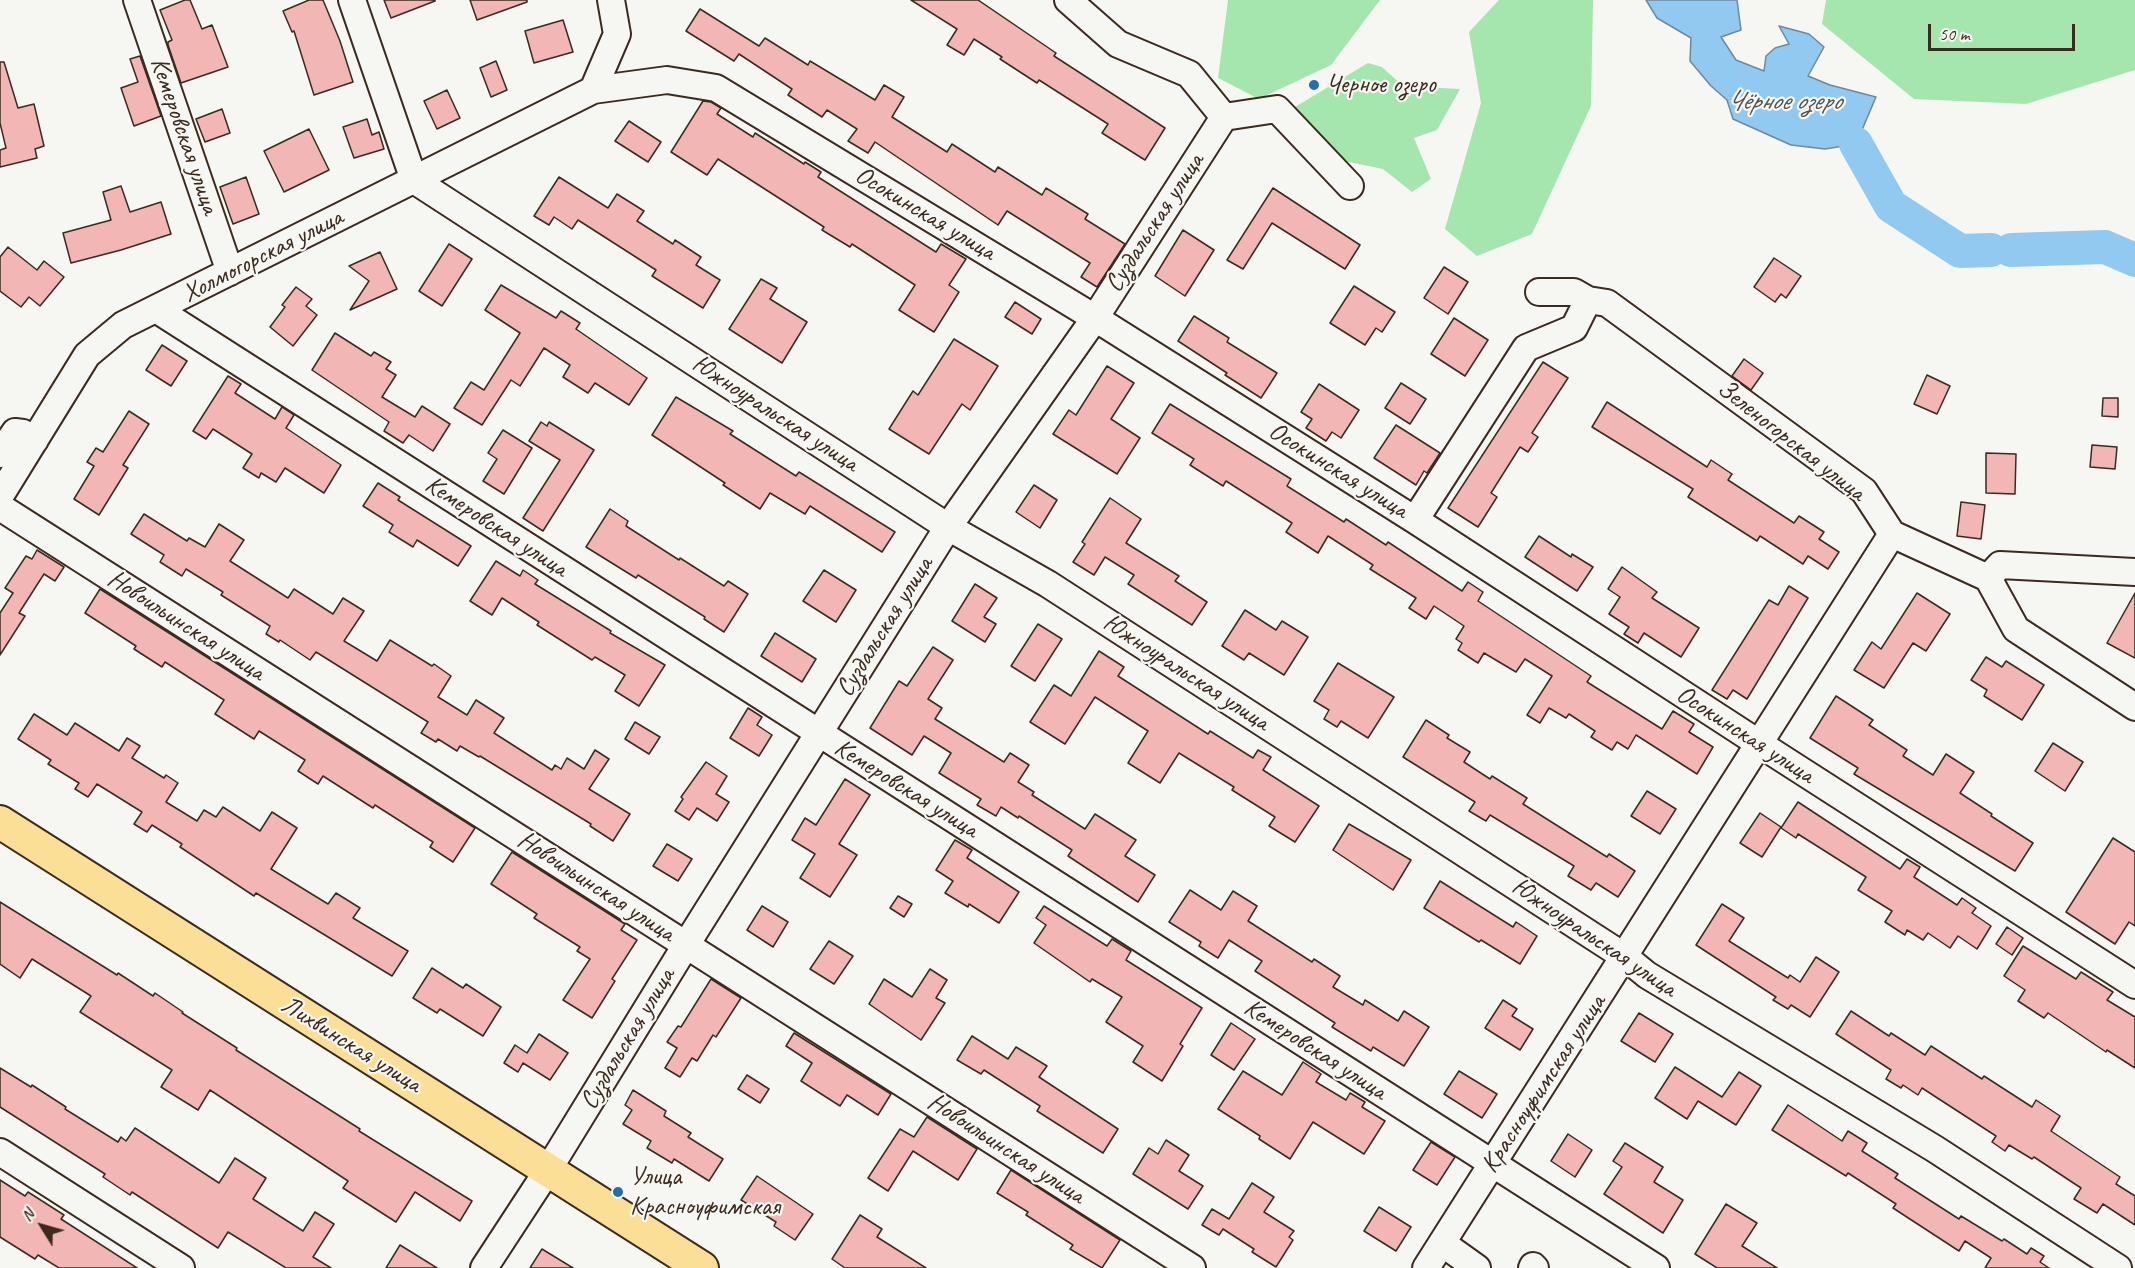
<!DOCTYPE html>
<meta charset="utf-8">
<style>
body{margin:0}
#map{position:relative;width:2135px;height:1268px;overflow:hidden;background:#f6f6f2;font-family:Caveat,sans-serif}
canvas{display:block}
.north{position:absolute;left:12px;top:1196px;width:60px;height:60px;-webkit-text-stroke:4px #f6f6f2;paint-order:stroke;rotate:307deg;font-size:16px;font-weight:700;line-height:24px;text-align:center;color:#3b2a1e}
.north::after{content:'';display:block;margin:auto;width:21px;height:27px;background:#3b2a1e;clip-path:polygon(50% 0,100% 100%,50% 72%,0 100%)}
.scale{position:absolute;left:1928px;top:24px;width:147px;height:27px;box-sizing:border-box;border:3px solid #3b2a1e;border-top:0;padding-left:8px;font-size:18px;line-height:21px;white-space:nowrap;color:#3b2a1e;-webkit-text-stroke:4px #f6f6f2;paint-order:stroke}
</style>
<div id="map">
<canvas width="2135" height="1268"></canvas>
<div class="north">N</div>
<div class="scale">50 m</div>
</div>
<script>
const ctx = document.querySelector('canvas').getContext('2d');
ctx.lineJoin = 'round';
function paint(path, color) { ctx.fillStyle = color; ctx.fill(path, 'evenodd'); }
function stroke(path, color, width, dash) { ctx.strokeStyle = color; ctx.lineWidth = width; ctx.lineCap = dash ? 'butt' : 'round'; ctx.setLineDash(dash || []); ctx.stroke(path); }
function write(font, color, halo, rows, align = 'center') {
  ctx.font = font + ' Caveat,sans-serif'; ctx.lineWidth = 4.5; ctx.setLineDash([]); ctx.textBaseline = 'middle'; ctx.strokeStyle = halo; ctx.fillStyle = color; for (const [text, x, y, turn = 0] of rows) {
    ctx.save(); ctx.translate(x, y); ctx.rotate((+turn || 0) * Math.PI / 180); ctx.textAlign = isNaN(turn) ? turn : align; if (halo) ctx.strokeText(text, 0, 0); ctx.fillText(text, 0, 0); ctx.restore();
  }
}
paint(new Path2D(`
 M1228,0H1380L1331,65L1259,99L1218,78Z
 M1499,0H1593L1591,106L1532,234L1477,256L1445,229L1481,103L1469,32Z
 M1826,0H2135V70L2026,104L1914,99L1822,24Z
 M1368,63L1382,67L1403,86L1460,89L1437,130L1414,138L1431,179L1412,192L1383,169L1344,161L1290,110Z`), '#a5e6ae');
const water = new Path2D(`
 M1646,0H1737L1741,30L1721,37L1736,60L1764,71L1766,56L1775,48L1789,44L1779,26L1809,34L1824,47L1808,76L1830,85L1876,97L1856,144L1825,149L1791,145L1733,119L1727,100L1711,86L1690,61L1691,38L1657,18Z`);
paint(water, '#91c9f0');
stroke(water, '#6f899c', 1.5);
stroke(new Path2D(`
 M1856,144L1891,206L1960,251L1991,250
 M2011,250L2105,247L2135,260`), '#91c9f0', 34);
const building = new Path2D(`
 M185,0H190L202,29L212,25L228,67L181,83L168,45V42L172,40L160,10Z
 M309,0H323L340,41L353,82L314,95L294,31L292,32L283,11Z
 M384,0H435V1L391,18Z
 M470,0H527V2L477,20Z
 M911,0H978L1056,53L1054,56L1165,128L1145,160L1102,133L1108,124L1039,80L1037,83L1000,59L1002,57L974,39L964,55L947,45L957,29Z
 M700,9L759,46L765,38L808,65L810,61L875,100L884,85L904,97L892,117L947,152L952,144L995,172L998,167L1042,195L1046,188L1088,214L1085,219L1125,244L1097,287L1081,277L1090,263L1007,211L998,225L875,142L868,153L848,141L857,129L827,110L822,117L788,95L792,89L739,54L734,61L686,31Z
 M563,20L573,52L534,63L525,31Z
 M140,56L161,116L134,126L121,88L138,82L130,59Z
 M496,61L507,90L491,97L480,68Z
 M0,62H4L18,108L34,104L44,146L35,149L37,158L0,167V150L6,148L0,123Z
 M447,90L460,118L437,129L424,101Z
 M703,101L711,102L721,108L717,114L753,137L755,133L804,164L805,162L821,172L818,177L936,252L941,244L966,259L949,285L959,292L934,332L899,310L915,285L852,244L850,247L822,230L824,227L718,159L707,175L671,152Z
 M222,109L230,133L205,142L196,119Z
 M367,119L372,135L379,132L384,149L354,158L343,127Z
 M629,121L661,142L648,162L615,141Z
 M309,129L329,170L284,192L264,151Z
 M246,177L259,214L233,224L220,187Z
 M559,177L608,208L617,194L644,211L637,221L673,244L675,240L701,257L696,265L720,280L703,308L652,276L656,270L578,220L572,229L554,217L549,225L534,216Z
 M121,186L130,212L161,202L171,234L121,250L71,263L63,233L111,220L103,192Z
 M1273,188L1360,245L1345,269L1272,223L1243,269L1227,260Z
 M1183,230L1214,250L1185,296L1155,276Z
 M449,244L472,259L442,306L419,291Z
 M8,247L37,270L44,261L64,277L40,306L29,297L21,307L0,291V257Z
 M380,252L397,289L350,310L369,281L349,266Z
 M1774,258L1801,276L1786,298L1781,294L1775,302L1754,287Z
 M1444,267L1468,282L1448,314L1424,298Z
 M761,279L777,288L770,299L807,322L782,363L729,329Z
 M501,285L556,318L561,311L580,323L576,329L647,378L629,405L595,383L588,393L563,377L570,365L544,348L520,386L511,380L482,425L454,408L471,382L484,390L520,333L485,310Z
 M1354,286L1395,312L1382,332L1376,328L1365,345L1330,323Z
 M296,287L312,299L306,306L317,315L293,346L270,327L285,307L282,305Z
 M1015,302L1041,319L1032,334L1005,317Z
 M1194,316L1229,338L1227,342L1277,373L1261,398L1225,375L1227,373L1178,341Z
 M1454,318L1488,340L1465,376L1431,354Z
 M335,333L371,356L374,352L391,362L386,369L396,375L382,397L415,417L422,406L450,424L433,451L409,435L403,443L384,431L389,422L312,370Z
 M954,339L998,366L970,410L962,404L929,454L889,429L913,391L918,395Z
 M162,345L187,361L171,386L146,370Z
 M1744,359L1763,373L1751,390L1732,376Z
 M1543,362L1568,378L1532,433L1538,437L1528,452L1520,447L1491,493L1497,497L1478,527L1448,508Z
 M1107,366L1134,383L1111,419L1140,438L1117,474L1053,434L1069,410L1076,415Z
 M1927,375L1950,386L1937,414L1914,404Z
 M228,376L241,384L235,393L275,419L282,407L294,415L286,428L341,465L324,493L285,468L276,482L261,473L259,478L243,468L252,454L213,429L206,439L193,431Z
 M1401,383L1426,399L1410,424L1385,408Z
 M1319,384L1359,410L1341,438L1332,432L1326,441L1306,428L1312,419L1301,412Z
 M676,397L733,431L730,434L796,476L799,472L895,532L882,552L810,506L805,514L770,493L760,509L723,485L725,483L652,435Z
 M2103,398H2118V417L2102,416Z
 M1607,402L1707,467L1711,460L1732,474L1728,480L1794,523L1799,516L1824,532L1819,539L1839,552L1828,569L1808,556L1803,564L1760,536L1757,541L1688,497L1693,489L1592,427Z
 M1170,404L1291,479L1287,486L1344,522L1346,519L1386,545L1388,542L1462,591L1468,582L1483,592L1478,601L1591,676L1587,682L1662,729L1673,711L1694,724L1689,732L1713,747L1697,774L1636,735L1628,749L1617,742L1612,750L1591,737L1595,731L1569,714L1566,718L1549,708L1540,723L1527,715L1552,676L1525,659L1516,672L1484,653L1478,663L1458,650L1462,643L1456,639L1464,626L1434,606L1426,619L1409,608L1416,598L1370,569L1373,565L1328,536L1318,553L1286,532L1292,523L1226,481L1223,486L1190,465L1194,459L1152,433Z
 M129,411L149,424L123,465L128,468L99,515L74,499L94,466L87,462L96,448L103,452Z
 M541,422L547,426L549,422L594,450L543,531L523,518L560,460L529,441Z
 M1396,425L1440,453L1427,473L1424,471L1416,485L1374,458Z
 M503,430L532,448L504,494L483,481L497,459L488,453Z
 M2092,445L2117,447L2115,469L2090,467Z
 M1986,453L2016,454L2015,494L1986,493Z
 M378,483L400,497L398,500L471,546L458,566L417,540L413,547L389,532L393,525L363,506Z
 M1034,485L1057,500L1040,528L1016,512Z
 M1110,498L1141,519L1126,543L1179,576L1175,581L1207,602L1192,625L1128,584L1134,575L1105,557L1094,575L1073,562L1085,544L1082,542Z
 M1961,502L1985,505L1981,539L1957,536Z
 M610,509L628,521L626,526L679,560L680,558L724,586L728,581L748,594L724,632L704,619L705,617L638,575L636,578L586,547Z
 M144,514L187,541L189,538L205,547L219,524L244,540L230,561L288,598L294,589L333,614L343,598L364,611L344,641L377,661L390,640L432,666L434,664L451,676L438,697L467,715L476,700L504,718L494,733L552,770L555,765L561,769L567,758L584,769L595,750L609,759L589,789L630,814L613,841L590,826L591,824L480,756L479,757L460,746L457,751L438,739L436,742L421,733L428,722L316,652L310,660L280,640L279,642L266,634L270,626L221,595L223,592L186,569L182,576L160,562L164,555L131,534Z
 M1539,536L1571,557L1572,554L1593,567L1577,591L1525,557Z
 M37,550L64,567L55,581L44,574L19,613L25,616L0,655V613L13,593L5,588L26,556L32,559Z
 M496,561L520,576L523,570L538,580L535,584L611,631L610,633L665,665L639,706L615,691L625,675L595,657L592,660L537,625L539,622L502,598L492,615L470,601Z
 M1622,567L1657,592L1652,598L1699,628L1681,657L1644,633L1638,643L1624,634L1629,627L1609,614L1620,597L1608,589Z
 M824,570L856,590L836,622L803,601Z
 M975,584L997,598L984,617L996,624L985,642L952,621Z
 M1789,586L1808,598L1747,699L1733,690L1727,699L1712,690L1769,600L1778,605Z
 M100,589L475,828L453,862L430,847L433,842L375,805L373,808L323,776L318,784L298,771L305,760L259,731L254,739L215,714L224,700L165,662L162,667L134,649L136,646L85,613Z
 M1917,593L1950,614L1926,651L1913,643L1884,688L1854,670L1872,642L1881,649Z
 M2135,593V658L2107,643Z
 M1245,610L1276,630L1282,621L1308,637L1284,675L1249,653L1244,660L1222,646Z
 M1038,624L1062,639L1035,681L1011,666Z
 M775,633L816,659L802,682L761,656Z
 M933,647L953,660L928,699L942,708L935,719L1004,762L1010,753L1029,765L1018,782L1034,792L1032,795L1085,829L1095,814L1136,840L1125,856L1155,875L1138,902L1068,856L1072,850L1019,816L1018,818L1001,807L996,816L977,805L981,799L939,773L951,753L924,736L912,755L870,728L899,681L907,686Z
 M1099,651L1124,667L1118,676L1208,734L1210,731L1253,758L1258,750L1271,757L1263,770L1319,806L1295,842L1269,826L1275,817L1232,790L1234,787L1179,753L1160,783L1128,763L1148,731L1095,697L1065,744L1030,722L1054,685L1071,696Z
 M1986,657L2002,667L2006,661L2044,685L2022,720L1984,696L1987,690L1971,680Z
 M1338,663L1394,697L1368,738L1341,721L1337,727L1324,719L1329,710L1314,701Z
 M1836,696L1873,720L1869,725L1907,750L1903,756L1933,775L1946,754L1974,772L1960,793L1992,814L1991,816L2033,843L2015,871L1854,774L1858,768L1810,738Z
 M748,708L762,717L757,725L772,735L759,756L730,738Z
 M34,714L67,735L75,723L119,751L127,738L140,746L132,758L164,778L166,775L178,783L166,802L197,821L204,810L216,817L223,807L260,831L272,812L297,828L271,869L328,904L336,893L360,908L353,918L408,951L392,976L256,893L254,896L180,847L182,844L152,825L147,832L134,824L142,812L97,784L88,797L75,789L79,783L48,764L51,760L18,739Z
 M1426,720L1449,735L1447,738L1470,752L1464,762L1490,779L1492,776L1527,798L1523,804L1588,845L1607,857L1609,854L1635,871L1618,897L1596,883L1591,890L1568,876L1574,866L1490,815L1486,821L1469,811L1475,802L1403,757Z
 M635,722L660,737L649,754L625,739Z
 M2053,743L2083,762L2065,791L2035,771Z
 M706,762L727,776L716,794L729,802L717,821L697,808L689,820L675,811L683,799L681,797Z
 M845,779L870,795L839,844L857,855L830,897L800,878L815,854L792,840L805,818L816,825Z
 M1647,791L1676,809L1660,834L1631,816Z
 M1798,802L1900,869L1907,859L1920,867L1914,877L1957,905L1962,898L1976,908L1972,913L1991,926L1977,949L1958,936L1950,948L1928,933L1923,940L1907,930L1905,935L1885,922L1892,911L1858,890L1866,877L1798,834L1796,838L1781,828Z
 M1760,813L1781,827L1762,857L1740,843Z
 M1349,824L1411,860L1393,890L1333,850Z
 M2113,838L2135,852V926L2129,922L2115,944L2066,912Z
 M955,840L972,850L967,858L1019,892L999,923L969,904L968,907L945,893L953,881L936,870Z
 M667,844L692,859L678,881L653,866Z
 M512,852L625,924L621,930L637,940L612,979L615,981L592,1018L563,1000L590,959L577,951L580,947L534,918L537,914L491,884Z
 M1440,881L1513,927L1516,922L1537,936L1520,964L1481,940L1479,942L1424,908Z
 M1190,890L1221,910L1233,891L1257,906L1248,921L1312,962L1314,959L1340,976L1333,987L1363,1005L1365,1000L1398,1021L1404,1011L1429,1027L1404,1066L1373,1047L1371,1051L1332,1027L1335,1023L1255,971L1262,961L1229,940L1218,958L1199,946L1201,942L1169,922Z
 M898,896L912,904L904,917L890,908Z
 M0,902L117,975L118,973L153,996L155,993L183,1012L182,1013L237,1048L236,1050L360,1129L359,1131L472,1201L460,1221L415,1192L396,1222L343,1188L348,1181L210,1090L198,1110L161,1087L172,1070L80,1012L91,996L32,959L20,978L0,964Z
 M1722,904L1744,918L1729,941L1788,978L1790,975L1800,982L1816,957L1839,972L1810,1017L1791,1005L1788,1009L1773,1000L1776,997L1696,945Z
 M762,906L788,922L773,947L747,930Z
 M1044,906L1107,946L1112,939L1131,951L1126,960L1202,1008L1180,1044L1183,1046L1162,1081L1133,1062L1143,1046L1106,1022L1122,997L1092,979L1090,982L1034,943L1046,925L1036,918Z
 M2007,927L2023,938L2012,955L1996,944Z
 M829,941L853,956L834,984L810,969Z
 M2023,946L2076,979L2081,972L2113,992L2107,1000L2135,1017V1068L2107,1050L2106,1052L2048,1013L2044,1018L2018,1001L2025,990L2004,976Z
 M432,968L463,988L466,984L501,1007L483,1036L440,1009L437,1013L413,998Z
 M930,969L947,980L936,998L945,1003L921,1040L869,1004L884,979L912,997Z
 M711,979L741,998L716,1037L713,1035L697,1061L692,1058L680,1077L665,1068L677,1048L667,1042L678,1026L681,1027Z
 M1503,1000L1517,1009L1512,1016L1533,1029L1520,1050L1485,1028Z
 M1851,1011L1889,1036L1891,1033L1925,1055L1931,1046L1982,1079L1984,1076L2032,1107L2036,1100L2060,1116L2051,1131L2120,1177L2116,1184L2135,1196V1225L2103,1204L2097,1213L2074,1199L2081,1188L2034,1157L2032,1159L2009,1145L2005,1151L1992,1142L1996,1136L1922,1088L1918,1095L1903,1085L1901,1088L1886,1079L1891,1070L1836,1034Z
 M1639,1013L1673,1034L1655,1062L1621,1041Z
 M1231,1023L1255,1039L1234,1070L1211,1055Z
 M794,1033L891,1094L878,1115L847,1095L840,1106L801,1081L812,1063L786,1046Z
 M539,1034L568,1053L550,1080L523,1063L518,1072L504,1063L515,1045L527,1053Z
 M972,1036L1008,1059L1016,1047L1047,1066L1039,1077L1118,1129L1103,1153L1037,1111L1040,1106L984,1070L981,1074L957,1060Z
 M1303,1062L1321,1074L1316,1082L1346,1100L1350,1093L1365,1102L1362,1107L1385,1121L1364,1154L1313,1122L1290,1159L1259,1139L1260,1136L1218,1109L1243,1071L1282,1095Z
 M1675,1067L1722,1097L1739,1072L1761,1086L1736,1125L1698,1101L1687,1119L1655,1098Z
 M0,1068L31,1087L32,1085L66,1107L65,1109L118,1142L121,1137L126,1141L135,1128L219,1183L235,1158L266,1178L253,1199L303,1231L315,1212L334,1224L313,1257L331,1268H286L228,1232L218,1248L132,1192L130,1195L103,1177L105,1174L0,1107Z
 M1459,1071L1497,1094L1482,1118L1444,1094Z
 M747,1075L769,1089L760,1103L738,1089Z
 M633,1090L666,1111L664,1116L691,1133L688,1137L723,1159L709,1181L674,1159L672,1163L647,1148L651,1141L623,1124L632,1110L625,1105Z
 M1788,1105L1842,1141L1848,1131L1867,1143L1862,1151L1898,1174L1895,1178L1959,1219L1961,1216L2002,1241L2004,1239L2027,1254L2031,1248L2044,1256L2040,1262L2049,1268H1985L1991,1258L1965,1241L1959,1251L1893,1208L1896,1204L1848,1173L1846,1176L1772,1130Z
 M927,1117L977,1149L958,1180L913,1151L888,1191L868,1178L900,1129L914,1137Z
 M1568,1134L1592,1150L1575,1177L1551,1161Z
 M1166,1140L1189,1155L1179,1171L1203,1186L1188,1209L1133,1174L1149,1148L1158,1154Z
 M1431,1142L1455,1157L1437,1185L1413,1170Z
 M1625,1143L1663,1167L1654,1182L1683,1200L1663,1233L1604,1194L1622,1167L1613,1161Z
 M1011,1170L1120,1240L1102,1268L1070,1249L1073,1245L1026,1215L1028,1212L997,1193Z
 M757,1176L813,1214L795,1240L774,1226L776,1222L741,1200Z
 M0,1180L25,1196L28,1192L64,1215L61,1219L137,1268H59L38,1255L35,1259L0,1237Z
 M1252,1183L1274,1197L1264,1212L1294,1231L1289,1237L1293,1240L1276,1267L1252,1252L1254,1249L1223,1229L1219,1235L1202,1225L1212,1209L1229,1219Z
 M1726,1204L1757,1223L1742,1246L1777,1268H1717L1695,1254Z
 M1379,1207L1411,1227L1396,1251L1364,1231Z
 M860,1215L882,1229L877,1237L926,1268H845L832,1259Z
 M400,1245L437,1268H386Z
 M542,1249L573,1268H530Z`);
paint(building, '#f2b6b4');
stroke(building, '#3b2a1e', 1.5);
const minor = new Path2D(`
 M137,0L230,272
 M352,0L414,180L948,527L1048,584L1625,957L1647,975L1935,1149L2118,1268
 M611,0L617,34L593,90L667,80L716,88L1095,318L1415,520L1769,750L2135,985
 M1068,0L1118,44L1189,74L1224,117L1277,109L1350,186
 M1539,292H1574L1588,300L1607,303L1864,491L1892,534L1988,578L2016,629L2135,707
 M156,309L1656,1268
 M0,454L15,432L23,433L35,440
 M0,496L87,355L123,325L593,90
 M0,507L1192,1268
 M1415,520L1526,348L1574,328L1588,300
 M1988,578L2000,565L2135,572
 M0,1152L181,1268
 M1442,1243L1477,1268
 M484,1268L548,1170L686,945L948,527L1095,318L1224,117
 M1426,1268L1892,534
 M1532,1268L1533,1266L1535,1268`);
const major = new Path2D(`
 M0,822L702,1268`);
stroke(minor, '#3b2a1e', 30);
stroke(major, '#3b2a1e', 36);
stroke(minor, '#f6f6f2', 26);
stroke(major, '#fbdf96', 32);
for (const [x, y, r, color] of [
 [1314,85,6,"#1f6fb2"],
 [618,1192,6,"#1f6fb2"]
]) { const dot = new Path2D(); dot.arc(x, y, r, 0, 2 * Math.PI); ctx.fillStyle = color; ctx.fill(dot); stroke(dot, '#f6f6f2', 2); }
write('26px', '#3b2a1e', '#f6f6f2', [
 ["Черное озеро",1326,85],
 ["Улица",630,1177],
 ["Красноуфимская",630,1207]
], 'left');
write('26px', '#3b2a1e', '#f6f6f2', [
 ["Кемеровская улица",184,136,71],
 ["Осокинская улица",925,214,31],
 ["Суздальская улица",1155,223,-57],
 ["Холмогорская улица",263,256,-27],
 ["Южноуральская улица",775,414,33],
 ["Зеленогорская улица",1791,441,38],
 ["Осокинская улица",1338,471,32],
 ["Кемеровская улица",496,527,33],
 ["Новоильинская улица",186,626,33],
 ["Суздальская улица",885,627,-58],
 ["Южноуральская улица",1186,673,33],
 ["Осокинская улица",1745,735,33],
 ["Кемеровская улица",906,789,32],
 ["Новоильинская улица",596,887,33],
 ["Южноуральская улица",1594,938,34],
 ["Суздальская улица",628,1039,-59],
 ["Лихвинская улица",351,1045,32],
 ["Кемеровская улица",1315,1050,33],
 ["Красноуфимская улица",1544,1084,-57],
 ["Новоильинская улица",1006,1149,33]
]);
write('italic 27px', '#505252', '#f6f6f2', [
 ["Чёрное озеро",1784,102]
]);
</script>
